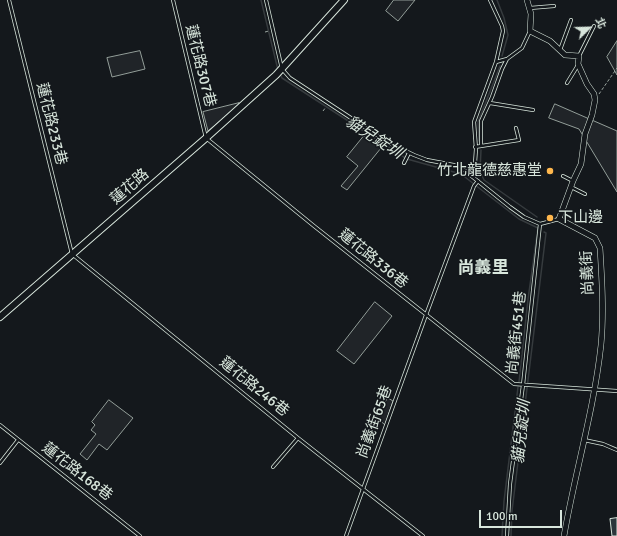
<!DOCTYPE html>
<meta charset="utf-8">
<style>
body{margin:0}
#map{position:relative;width:617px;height:536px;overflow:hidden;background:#14181c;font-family:Signika,"Noto Sans TC",sans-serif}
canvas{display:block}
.north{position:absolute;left:569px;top:8px;width:40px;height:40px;-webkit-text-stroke:3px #14181c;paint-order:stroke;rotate:67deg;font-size:11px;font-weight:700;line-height:16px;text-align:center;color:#d8e6dc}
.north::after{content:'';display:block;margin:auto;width:14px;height:18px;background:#d8e6dc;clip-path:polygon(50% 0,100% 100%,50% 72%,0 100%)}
.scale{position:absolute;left:479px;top:510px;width:83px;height:18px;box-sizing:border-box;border:2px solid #d8e6dc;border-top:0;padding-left:5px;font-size:12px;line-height:14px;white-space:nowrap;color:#d8e6dc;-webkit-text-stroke:3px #14181c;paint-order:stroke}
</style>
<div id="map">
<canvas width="617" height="536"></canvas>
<div class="north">北</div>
<div class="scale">100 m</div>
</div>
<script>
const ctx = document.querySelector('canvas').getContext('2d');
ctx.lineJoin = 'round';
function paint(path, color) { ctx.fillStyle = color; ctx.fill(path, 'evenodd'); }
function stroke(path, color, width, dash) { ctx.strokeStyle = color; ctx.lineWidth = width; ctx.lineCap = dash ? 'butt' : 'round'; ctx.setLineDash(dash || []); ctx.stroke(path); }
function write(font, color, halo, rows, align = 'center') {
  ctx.font = font + ' Signika,"Noto Sans TC",sans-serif'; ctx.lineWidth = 3; ctx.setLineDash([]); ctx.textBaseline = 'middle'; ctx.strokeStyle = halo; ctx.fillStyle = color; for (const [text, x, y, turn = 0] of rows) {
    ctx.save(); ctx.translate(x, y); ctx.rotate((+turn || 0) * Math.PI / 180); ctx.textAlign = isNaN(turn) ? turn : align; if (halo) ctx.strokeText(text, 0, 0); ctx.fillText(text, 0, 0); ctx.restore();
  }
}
const green = new Path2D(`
 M394,0H415L398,21L386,11Z
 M617,41V75L607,57Z
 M140,51L145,69L112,77L107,58Z
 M239,103L238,106L208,131L203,112Z
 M555,104L617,131V192L579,129L549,118Z
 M364,136L381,148L347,190L341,186L358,166L347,157Z
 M375,302L392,316L354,364L337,351Z
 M388,398L393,401L385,425L376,417Z
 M109,400L133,418L107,450L99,444L87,460L80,454L96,434L91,430L95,425L92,422Z`);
paint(green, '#202428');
stroke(green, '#939e99', 1);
stroke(new Path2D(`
 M261,0L278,70
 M497,0L504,18L508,35L502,56
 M280,74L282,78L407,159L461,174L519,219L538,228L528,299L519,382
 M479,141L478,122L500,66
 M481,150L480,171L484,180L537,217
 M502,536L504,501L518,387
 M511,536L512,511L546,233L544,232`), '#363b3e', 1.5);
const building = new Path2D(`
 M617,518V536H612L610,519Z`);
paint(building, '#2c363c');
stroke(building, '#d8e6dc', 1);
const service = new Path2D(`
 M9,0L72,254L298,438L423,536
 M173,0L206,138L314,226L514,384L617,391
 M266,0L282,69L290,78L389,143L414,155L427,160L459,166L510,207L524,217L540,224
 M530,8L554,6
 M560,50L571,20
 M579,56L594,26
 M496,62L507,59
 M567,83L578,65
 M490,103L533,110
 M481,146V121L492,97L502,69L507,59L522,48L530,31
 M475,147L519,140L516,128
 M404,163L409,153
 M563,176L573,181
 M474,177L476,149L474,122L496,62L503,31L502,26L490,0
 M571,187L585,194
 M540,224L559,219
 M0,425L140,536
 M584,440L603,444L617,450
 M0,463L18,440
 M273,467L298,438
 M346,536L426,315L474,186L478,181
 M507,536L510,484L523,385L540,224`);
const minor = new Path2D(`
 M527,0L531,14L530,31L550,41L565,55L579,56L578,64L587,84L594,94L595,100L592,115L585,134L581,164L573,181L559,219L595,238L600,248C602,280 604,313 601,345C594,410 575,472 564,536`);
const tertiary = new Path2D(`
 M0,317L206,138L276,75L344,0`);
stroke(service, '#d8e6dc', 4);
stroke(minor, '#d8e6dc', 6);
stroke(tertiary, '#d8e6dc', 8);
stroke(new Path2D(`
 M265,32L269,31
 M599,94L617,68
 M323,111L326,107
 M351,128L354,125
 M375,143L377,140`), '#9da8a2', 1, [3, 2]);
stroke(service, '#14181c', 2.5);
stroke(minor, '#14181c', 5);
stroke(tertiary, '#14181c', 6);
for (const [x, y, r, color] of [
 [550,171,4,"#ffb74d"],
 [550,218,4,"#ffb74d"]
]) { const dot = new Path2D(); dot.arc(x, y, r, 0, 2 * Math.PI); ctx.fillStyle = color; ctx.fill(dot); stroke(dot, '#14181c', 1.5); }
write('15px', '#d8e6dc', '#14181c', [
 ["蓮花路307巷",200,66,76],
 ["蓮花路233巷",51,124,76],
 ["蓮花路",130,187,-41],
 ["蓮花路336巷",373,259,39],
 ["尚義街",588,273,-93],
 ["尚義街451巷",517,333,-84],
 ["蓮花路246巷",254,387,39],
 ["尚義街65巷",375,422,-70],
 ["蓮花路168巷",77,472,38]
]);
write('15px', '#d8e6dc', '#14181c', [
 ["竹北龍德慈惠堂",542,171],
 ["下山邊",558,218,"left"]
], 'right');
write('italic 16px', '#d8e6dc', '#14181c', [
 ["貓兒錠圳",374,138,33],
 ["貓兒錠圳",522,432,-84]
]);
write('bold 17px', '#d8e6dc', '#14181c', [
 ["尚義里",483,269]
]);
</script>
